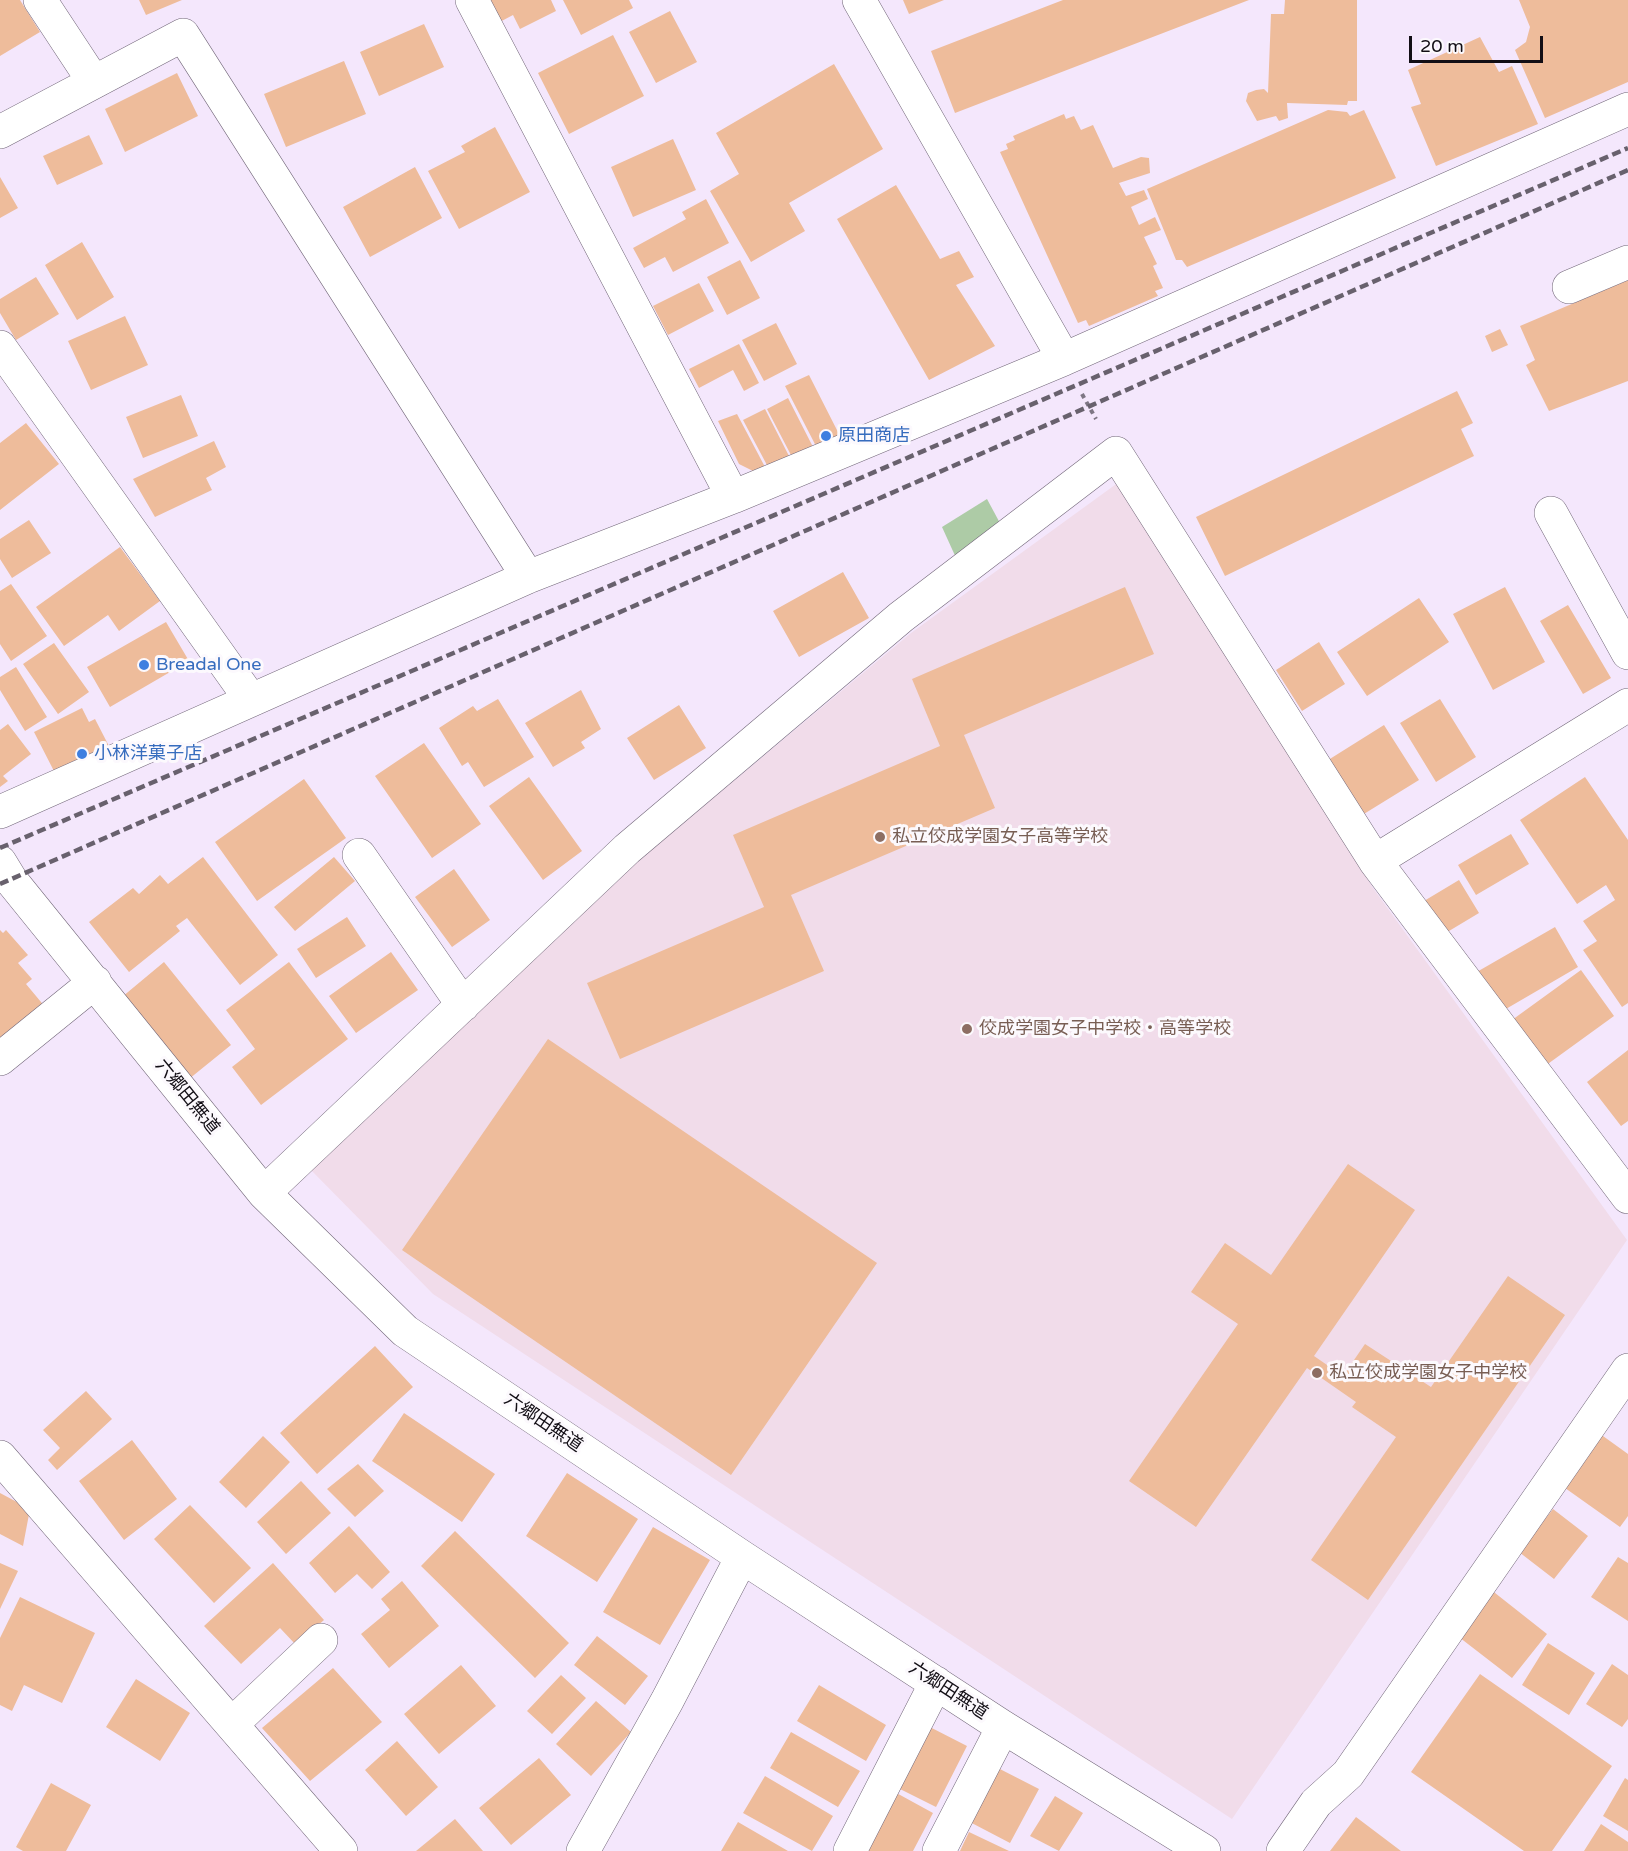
<!DOCTYPE html>
<meta charset="utf-8">
<style>
body{margin:0}
#map{position:relative;width:1628px;height:1851px;overflow:hidden;background:#f4e7fc;font-family:"Varela Round",sans-serif}
canvas{display:block}
.scale{position:absolute;left:1409px;top:36px;width:134px;height:27px;box-sizing:border-box;border:3px solid #120e15;border-top:0;padding-left:8px;font-size:18px;line-height:21px;white-space:nowrap;color:#120e15;-webkit-text-stroke:4px #fcf9fd;paint-order:stroke}
</style>
<div id="map">
<canvas width="1628" height="1851"></canvas>
<div class="scale">20 m</div>
</div>
<script>
const ctx = document.querySelector('canvas').getContext('2d');
ctx.lineJoin = 'round';
function paint(path, color) { ctx.fillStyle = color; ctx.fill(path, 'evenodd'); }
function stroke(path, color, width, dash) { ctx.strokeStyle = color; ctx.lineWidth = width; ctx.lineCap = dash ? 'butt' : 'round'; ctx.setLineDash(dash || []); ctx.stroke(path); }
function write(font, color, halo, rows, align = 'center') {
  ctx.font = font + ' "Varela Round","Noto Sans JP",sans-serif'; ctx.lineWidth = 6; ctx.setLineDash([]); ctx.textBaseline = 'middle'; ctx.strokeStyle = halo; ctx.fillStyle = color; for (const [text, x, y, turn = 0] of rows) {
    ctx.save(); ctx.translate(x, y); ctx.rotate((+turn || 0) * Math.PI / 180); ctx.textAlign = isNaN(turn) ? turn : align; if (halo) ctx.strokeText(text, 0, 0); ctx.fillText(text, 0, 0); ctx.restore();
  }
}
paint(new Path2D(`
 M1119,482L1373,888L1627,1240L1232,1819L433,1294L310,1169L628,869L911,633Z`), '#f1dcea');
paint(new Path2D(`
 M987,499L1001,525L957,560L942,527Z`), '#adcba6');
paint(new Path2D(`
 M0,0H20L40,32L0,56Z
 M139,0H182L146,15Z
 M483,0H551L556,11L520,29L513,15L496,24Z
 M563,0H629L633,8L581,35Z
 M903,0H944L909,14Z
 M1063,0H1249L955,113L931,51Z
 M1285,0H1357V101H1348L1347,105L1287,103L1288,118L1279,121L1276,116L1257,121L1246,101L1248,93L1256,90L1264,89L1268,93L1271,14H1284Z
 M1519,0H1628V82L1545,118L1515,50L1526,42L1530,27Z
 M670,11L697,62L656,83L629,32Z
 M424,24L444,67L379,96L360,52Z
 M613,35L644,96L569,134L538,73Z
 M1480,37L1499,72L1512,66L1538,124L1436,166L1411,107L1421,104L1408,70Z
 M344,61L366,114L286,147L264,94Z
 M834,64L883,149L789,203L805,231L751,262L710,191L739,174L716,133Z
 M177,73L198,116L125,152L105,109Z
 M1328,110L1347,112L1350,116L1364,110L1396,178L1187,267L1182,260H1176L1147,189Z
 M1064,114L1066,119L1074,116L1081,130L1093,125L1113,168L1141,157L1149,158L1150,173L1119,183L1126,196L1144,190L1148,199L1131,207L1139,225L1155,217L1161,230L1144,237L1157,264L1153,266L1163,288L1155,291L1158,296L1089,326L1086,320L1078,323L1000,152L1008,149L1006,144L1015,140L1013,136Z
 M495,127L530,192L459,229L428,171L465,152L461,146Z
 M89,135L103,164L57,185L43,156Z
 M673,139L696,190L633,217L611,167Z
 M415,167L442,218L370,257L343,207Z
 M0,177L18,208L0,218Z
 M896,185L940,259L959,251L974,277L956,285L995,346L929,380L837,219Z
 M706,199L729,243L673,272L665,257L644,268L633,248L686,219L682,212Z
 M82,242L114,297L77,320L45,265Z
 M740,260L760,298L727,315L707,277Z
 M36,277L59,314L16,340L0,313V299Z
 M1628,280V381L1549,411L1526,365L1535,360L1520,326Z
 M699,283L714,311L668,335L653,306Z
 M125,316L148,365L91,390L68,341Z
 M776,323L797,364L764,381L742,340Z
 M1500,329L1508,345L1492,352L1485,336Z
 M739,344L759,383L744,391L733,370L699,388L689,369Z
 M809,375L841,438L818,450L785,386Z
 M1457,391L1473,423L1461,429L1474,456L1225,576L1196,517Z
 M181,395L198,436L143,458L126,417Z
 M788,398L813,447L792,457L767,409Z
 M765,409L789,456L768,467L743,420Z
 M737,414L765,467L753,471L739,464L718,421Z
 M26,423L59,464L0,510V443Z
 M214,441L226,467L206,478L212,490L155,517L133,479Z
 M29,520L51,553L12,578L0,559V539Z
 M120,547L160,601L119,631L108,615L64,646L36,607Z
 M843,572L869,618L799,657L773,611Z
 M11,584L47,636L11,661L0,644V591Z
 M1125,587L1154,654L964,735L995,808L791,895L824,971L620,1059L587,983L764,907L733,835L940,746L912,679Z
 M1505,587L1545,662L1493,690L1453,614Z
 M1419,598L1449,642L1367,696L1337,652Z
 M1568,605L1611,678L1583,694L1540,621Z
 M166,622L189,661L110,707L87,667Z
 M1319,642L1345,684L1302,711L1276,670Z
 M54,643L89,692L58,714L23,664Z
 M16,667L47,717L25,731L0,690V677Z
 M581,690L601,729L581,742L585,748L553,767L525,723Z
 M498,699L534,757L484,787L468,762L462,766L439,728L473,706L477,711Z
 M1440,699L1476,757L1436,782L1400,723Z
 M679,705L706,748L654,780L627,738Z
 M82,708L89,722L95,719L111,750L57,777L34,732Z
 M8,724L31,754L3,776L8,781L0,787V730Z
 M1384,725L1419,780L1359,817L1325,762Z
 M424,743L481,824L432,858L375,776Z
 M529,777L582,851L543,880L489,806Z
 M1585,777L1628,840V1003L1622,1007L1583,950L1597,941L1583,921L1615,900L1606,885L1577,904L1520,820Z
 M304,779L346,838L257,901L215,842Z
 M1511,834L1529,864L1476,895L1458,865Z
 M203,857L278,955L240,985L187,918L176,926L180,931L129,972L89,922L133,888L139,894L160,875L168,884Z
 M334,857L355,881L295,931L274,907Z
 M454,869L490,920L452,947L415,897Z
 M1459,880L1479,913L1439,937L1419,904Z
 M347,917L366,946L316,978L297,949Z
 M1555,927L1578,967L1499,1013L1475,973Z
 M0,930L3,933L6,930L28,955L18,963L32,979L26,984L46,1008L0,1055Z
 M391,952L418,990L356,1033L329,996Z
 M164,962L231,1045L189,1079L122,997Z
 M289,962L348,1039L261,1105L232,1067L255,1049L226,1010Z
 M1581,970L1614,1016L1545,1066L1512,1020Z
 M548,1039L877,1263L731,1475L402,1250Z
 M1628,1050V1121L1621,1126L1587,1082Z
 M1348,1164L1415,1210L1314,1356L1343,1376L1365,1344L1431,1387L1508,1276L1565,1315L1368,1600L1311,1560L1396,1437L1352,1407L1356,1402L1307,1368L1196,1527L1129,1481L1238,1324L1191,1292L1225,1243L1271,1275Z
 M375,1346L413,1387L317,1474L280,1433Z
 M86,1391L112,1419L57,1470L48,1460L60,1448L43,1430Z
 M404,1413L495,1474L462,1522L372,1461Z
 M1596,1431L1628,1454V1516L1620,1527L1558,1483Z
 M263,1436L290,1462L246,1508L219,1482Z
 M132,1440L177,1499L124,1540L79,1481Z
 M358,1464L384,1491L355,1517L327,1489Z
 M567,1473L638,1519L597,1582L526,1536Z
 M301,1481L331,1513L286,1554L257,1522Z
 M0,1493L30,1509L23,1546L0,1534Z
 M190,1505L251,1568L214,1603L154,1539Z
 M1553,1509L1588,1536L1554,1579L1519,1552Z
 M349,1526L390,1572L372,1589L357,1574L335,1593L309,1563Z
 M653,1527L710,1560L660,1645L603,1612Z
 M455,1531L569,1643L535,1678L421,1566Z
 M1618,1557L1628,1563V1621L1591,1597Z
 M0,1563L18,1571L0,1609Z
 M273,1563L324,1620L296,1645L280,1628L241,1664L204,1626Z
 M402,1581L439,1626L389,1668L361,1634L390,1610L381,1599Z
 M1490,1589L1547,1634L1512,1678L1455,1634Z
 M20,1597L95,1633L62,1703L24,1685L12,1711L0,1705V1638Z
 M597,1636L648,1676L625,1705L574,1665Z
 M1548,1643L1595,1673L1569,1715L1522,1685Z
 M1612,1664L1628,1675V1719L1622,1727L1586,1704Z
 M461,1665L496,1706L439,1754L404,1714Z
 M333,1668L382,1722L310,1781L262,1728Z
 M1480,1674L1612,1766L1552,1851H1524L1411,1772Z
 M561,1675L586,1698L552,1734L527,1711Z
 M136,1679L190,1713L160,1761L106,1727Z
 M819,1685L886,1725L866,1761L797,1721Z
 M596,1701L631,1732L591,1776L556,1744Z
 M924,1724L967,1746L936,1807L894,1786Z
 M791,1732L860,1771L838,1807L770,1768Z
 M397,1741L438,1787L406,1816L365,1770Z
 M539,1758L571,1795L511,1845L479,1808Z
 M994,1766L1039,1789L1010,1843L966,1820Z
 M765,1776L833,1816L812,1851L743,1813Z
 M1625,1778L1628,1780V1831L1603,1816Z
 M51,1783L91,1805L66,1851H23L16,1847Z
 M891,1790L933,1813L913,1851H866Z
 M1055,1796L1083,1813L1059,1851L1030,1836Z
 M1356,1817L1401,1851H1330Z
 M455,1819L483,1851H416Z
 M738,1822L788,1851H721Z
 M1601,1824L1628,1842V1851H1584Z
 M969,1832L1009,1851H960Z`), '#eebc9b');
const minor = new Path2D(`
 M40,0L94,82
 M472,0L733,497
 M859,0L1064,359
 M0,132L183,35L528,577
 M1569,287L1628,262
 M0,347L251,700
 M1551,513L1628,653
 M0,812L528,577L733,497L1064,359L1628,109
 M359,855L463,1005
 M1375,861L1628,705
 M0,862L11,880L264,1193L405,1331L742,1557L1003,1727L1204,1851
 M0,1059L95,982
 M264,1193L627,849L901,617L1116,453L1375,861L1628,1197
 M0,1457L341,1851
 M232,1724L321,1640
 M583,1851L667,1701L742,1557
 M850,1851L936,1683
 M939,1851L1003,1727
 M1283,1851L1316,1803L1348,1774L1628,1370`);
stroke(minor, '#726779', 34);
stroke(new Path2D(`
 M1082,394L1096,419`), '#7e7684', 4, [4.5, 4.5]);
stroke(minor, '#fff', 33);
stroke(new Path2D(`
 M0,848L1628,148
 M0,884L1628,170`), '#68616d', 4.5, [9, 4.5]);
for (const [x, y, r, color] of [
 [826,436,6,"#3f7fe0"],
 [144,665,6,"#3f7fe0"],
 [82,754,6,"#3f7fe0"],
 [880,837,6,"#8d6e63"],
 [967,1029,6,"#8d6e63"],
 [1317,1373,6,"#8d6e63"]
]) { const dot = new Path2D(); dot.arc(x, y, r, 0, 2 * Math.PI); ctx.fillStyle = color; ctx.fill(dot); stroke(dot, '#fcf9fd', 2); }
write('18px', '#366cbe', '#fcf9fd', [
 ["原田商店",838,436],
 ["Breadal One",156,665],
 ["小林洋菓子店",94,754]
], 'left');
write('18px', '#785e54', '#fcf9fd', [
 ["私立佼成学園女子高等学校",892,837],
 ["佼成学園女子中学校・高等学校",979,1029],
 ["私立佼成学園女子中学校",1329,1373]
], 'left');
write('18px', '#120e15', '#fcf9fd', [
 ["六郷田無道",187,1097,51],
 ["六郷田無道",543,1423,34],
 ["六郷田無道",948,1691,33]
]);
</script>
